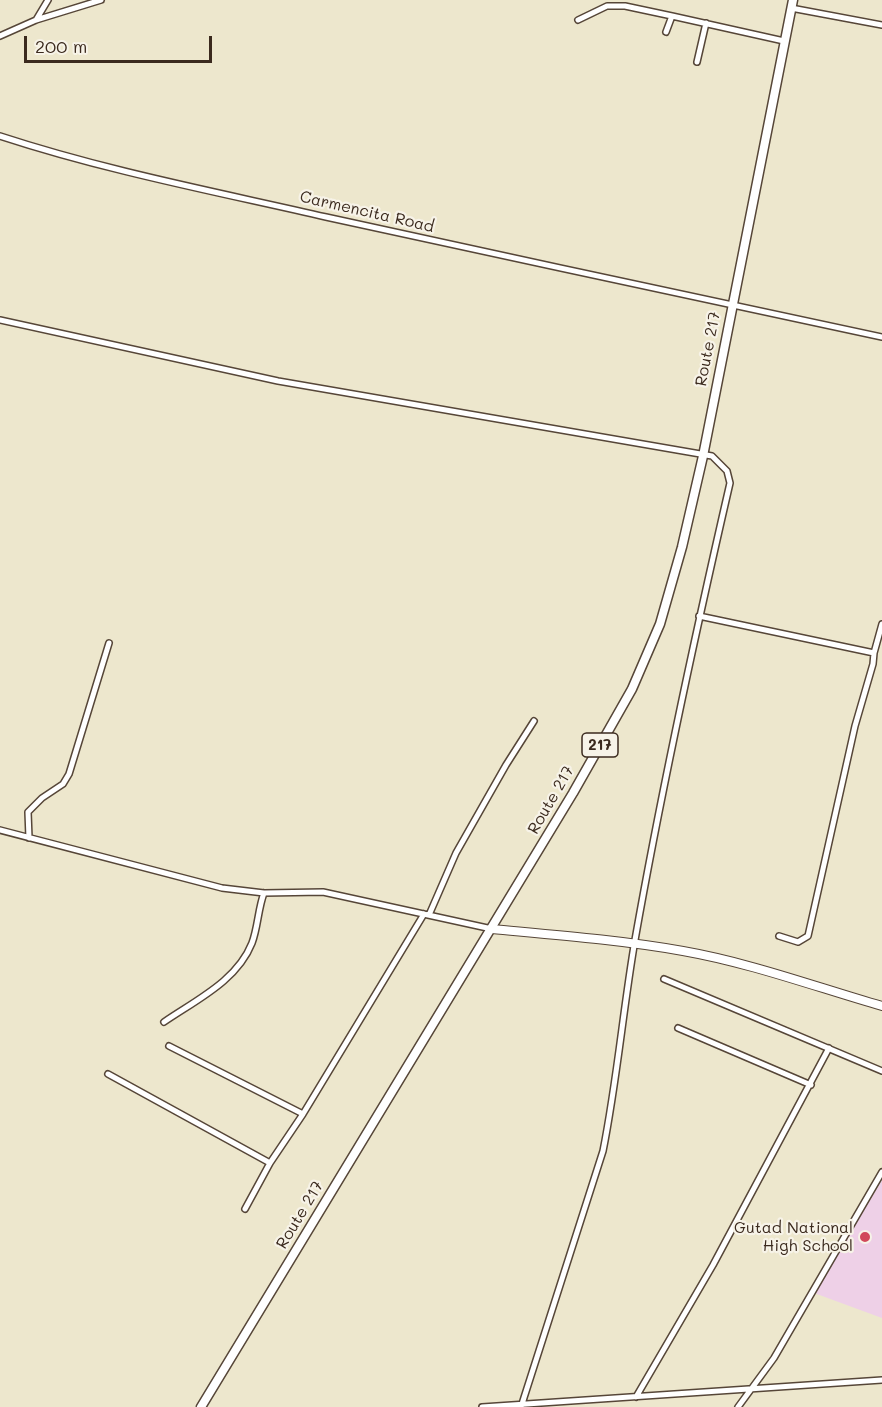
<!DOCTYPE html>
<style>
body{margin:0}
#map{position:relative;width:882px;height:1407px;overflow:hidden;background:#ede7cd;font-family:Mali,sans-serif}
canvas{display:block}
.scale{position:absolute;left:24px;top:36px;width:188px;height:27px;box-sizing:border-box;border:3px solid #3b2a1e;border-top:0;padding-left:8px;font-size:18px;line-height:21px;white-space:nowrap;color:#3b2a1e;-webkit-text-stroke:4px #f7f3e8;paint-order:stroke}
</style>
<div id="map">
<canvas width="882" height="1407"></canvas>
<div class="scale">200 m</div>
</div>
<script>
const ctx = document.querySelector('canvas').getContext('2d');
ctx.lineJoin = 'round';
function paint(path, color) { ctx.fillStyle = color; ctx.fill(path, 'evenodd'); }
function stroke(path, color, width, dash) { ctx.strokeStyle = color; ctx.lineWidth = width; ctx.lineCap = dash ? 'butt' : 'round'; ctx.setLineDash(dash || []); ctx.stroke(path); }
function write(font, color, halo, rows, align = 'center') {
  ctx.font = font + ' Mali,sans-serif'; ctx.lineWidth = 4.5; ctx.setLineDash([]); ctx.textBaseline = 'middle'; ctx.strokeStyle = halo; ctx.fillStyle = color; for (const [text, x, y, turn = 0] of rows) {
    ctx.save(); ctx.translate(x, y); ctx.rotate((+turn || 0) * Math.PI / 180); ctx.textAlign = isNaN(turn) ? turn : align; if (halo) ctx.strokeText(text, 0, 0); ctx.fillText(text, 0, 0); ctx.restore();
  }
}
paint(new Path2D(`
 M882,1180V1318L814,1293Z`), '#eed0e7');
const minor = new Path2D(`
 M791,8L882,25
 M672,16L784,41
 M36,20L48,0
 M578,20L607,6H625L672,16L666,32
 M0,36L36,20L101,0
 M697,62L706,23
 M0,136C107,171 217,192 326,217C511,258 697,297 882,337
 M0,320L278,381L712,456L727,471L730,483C695,635 662,787 635,940C623,1010 617,1081 603,1151L521,1407
 M699,616L874,653
 M0,830L222,888L264,893L323,892L492,929
 M29,838L28,812L42,798L63,784L69,774L109,643
 M429,915L456,853L506,765L534,721
 M779,936L798,942L808,936L855,726L873,664L874,653L882,624
 M664,979L882,1071
 M164,1022C196,1000 237,981 252,943C258,927 258,909 264,893
 M678,1028L811,1085
 M169,1046L303,1114
 M108,1074L270,1163
 M245,1209L270,1163L303,1114L424,914
 M636,1397L713,1265L829,1048
 M482,1407L882,1380
 M738,1407L774,1358L882,1172`);
const secondary = new Path2D(`
 M492,929C556,935 620,940 683,951C751,963 816,987 882,1006`);
const primary = new Path2D(`
 M201,1407L573,793L632,689L660,624L682,547L703,456L793,0`);
stroke(minor, '#564638', 8);
stroke(secondary, '#564638', 10);
stroke(primary, '#564638', 11);
stroke(minor, '#fff', 5);
stroke(secondary, '#fff', 8);
stroke(primary, '#fff', 8);
for (const [x, y, r, color] of [
 [865,1237,6,"#d1495b"]
]) { const dot = new Path2D(); dot.arc(x, y, r, 0, 2 * Math.PI); ctx.fillStyle = color; ctx.fill(dot); stroke(dot, '#f7f3e8', 2); }
for (const [x, y, w] of [
 [600,745,36]
]) { const box = new Path2D(); box.roundRect(x - w / 2, y - 12, w, 24, 4.5); ctx.fillStyle = '#f7f3e8'; ctx.fill(box); stroke(box, '#3b2a1e', 1.5); }
write('bold 15px', '#3b2a1e', null, [
 ["217",600,745]
]);
write('16px', '#3b2a1e', '#f7f3e8', [
 ["Carmencita Road",367,212,13],
 ["Route 217",708,349,-79],
 ["Route 217",551,800,-60],
 ["Route 217",300,1215,-59]
]);
write('16px', '#3b2a1e', '#f7f3e8', [
 ["Gutad National",853,1228],
 ["High School",853,1246]
], 'right');
</script>
